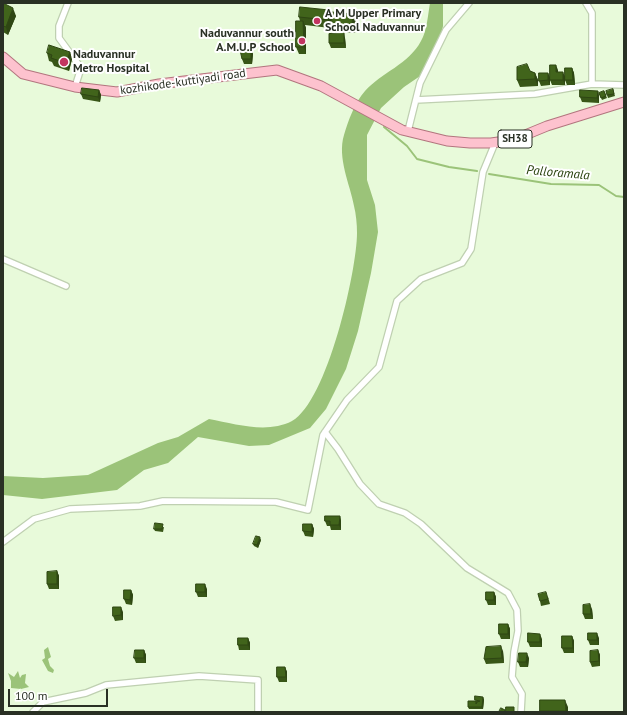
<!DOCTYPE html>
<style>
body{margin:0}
#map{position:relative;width:627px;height:715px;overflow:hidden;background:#e8fada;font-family:"PT Sans",sans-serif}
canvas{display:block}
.frame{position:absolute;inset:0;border:4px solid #293024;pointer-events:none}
.scale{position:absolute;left:8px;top:689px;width:100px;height:18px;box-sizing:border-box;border:2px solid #293024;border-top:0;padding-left:5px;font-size:12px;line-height:14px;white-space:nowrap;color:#293024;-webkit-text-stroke:3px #fff;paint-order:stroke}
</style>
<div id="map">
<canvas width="627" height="715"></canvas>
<div class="frame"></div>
<div class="scale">100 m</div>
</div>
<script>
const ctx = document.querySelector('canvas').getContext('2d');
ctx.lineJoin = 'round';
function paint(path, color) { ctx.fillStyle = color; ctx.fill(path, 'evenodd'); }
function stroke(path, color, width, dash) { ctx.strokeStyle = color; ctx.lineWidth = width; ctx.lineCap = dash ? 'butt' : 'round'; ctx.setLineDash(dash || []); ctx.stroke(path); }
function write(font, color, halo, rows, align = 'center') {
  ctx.font = font + ' "PT Sans",sans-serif'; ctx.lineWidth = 4; ctx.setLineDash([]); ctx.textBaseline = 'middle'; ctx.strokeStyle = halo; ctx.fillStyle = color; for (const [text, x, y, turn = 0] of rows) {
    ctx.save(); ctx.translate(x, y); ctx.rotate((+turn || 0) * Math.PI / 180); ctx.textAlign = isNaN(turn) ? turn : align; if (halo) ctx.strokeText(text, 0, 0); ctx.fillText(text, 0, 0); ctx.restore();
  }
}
paint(new Path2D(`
 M430,3H443V26L439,45L423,74L404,87L381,108L367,135V180L375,205L378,232L371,273L358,331L346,369L326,409L310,428L269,445L249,446L198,437L168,463L144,470L117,490L42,499L3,495V476L43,478L88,475L158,443L178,437L209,419C236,424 267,434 292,421C327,402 357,271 357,233C357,224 356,214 354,206C350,184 337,158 344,135C348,121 355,102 365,91C381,73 409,64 421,41C427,31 428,14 430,3Z
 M48,647L51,657L48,659L50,666L54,670L53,673L48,671L42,660L45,658L44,650Z
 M18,671L20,678L22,675L26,674L25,683L29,687L21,689L11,688V681L8,673L14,677Z`), '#9bc379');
stroke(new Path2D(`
 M384,127L407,146L417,159L449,167L477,171
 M489,174L551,184L599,185L616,196L624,197`), '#9bc379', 2);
const minor = new Path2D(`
 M68,3L59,26V38L81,68L75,87
 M586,3L592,13V84
 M416,100L535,94L592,84L624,85
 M408,131L420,83L446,30L469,3
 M3,259L66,286
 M325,432L338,449L360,484L379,504L405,513L421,524L467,568L508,593L517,610L518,631L514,652L512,677L522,694L521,712
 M3,542L34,519L70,509L140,506L163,501L276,502L308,510L323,435L347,400L379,367L397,301L421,279L462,263L471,249L483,172L495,143
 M33,712L43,702L86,693L106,685L199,676L258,680V712`);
const primary = new Path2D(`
 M3,57L23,74L75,87L117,92L159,84L277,70L321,86L402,130L447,141L470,143H491L513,140L547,126L624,102`);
stroke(minor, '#bfd0b1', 8);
stroke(primary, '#b2757e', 11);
stroke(minor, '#fff', 5.5);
stroke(primary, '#fdc2ce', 9);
paint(new Path2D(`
 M3,3L16,16L8,35L3,32Z
 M329,10L332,17L330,28L305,25L306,28V54H299L296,47L300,21L299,17Z
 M356,21L355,33L334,31L332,24Z
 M345,38L346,48H331L329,43Z
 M251,49L253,54L252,64H244L242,59Z
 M70,52L72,59L69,71L54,66L52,62L49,61L47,53Z
 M572,68L574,73L575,85H567L565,80V85H552L550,80L558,70V72L565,76Z
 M530,71L535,73L538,80V86L520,87L517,80Z
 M548,73L550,78V85L541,86L539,81Z
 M613,89L615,96L608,98L607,95Z
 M99,90L101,95L100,102L83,99L81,94Z
 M598,91L599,96V103L582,102L580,97Z
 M604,91L607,98L602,100L599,93Z
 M340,516L341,521V530H331L330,526H327L325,521Z
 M312,524L314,529L313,537L305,536L303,531Z
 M164,527L163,532L155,531L154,529Z
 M261,540L258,548L254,546L253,544Z
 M57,571L59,576V589H49L47,584Z
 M207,589V597H198L196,592Z
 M131,590L133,595L132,605L126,604L124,599Z
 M494,592L496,597V605H488L486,600Z
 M548,597L550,604L541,606L540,601Z
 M592,609L593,619H585L583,614Z
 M123,612V620L115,621L113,616Z
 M508,624L510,629V639H501L499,634Z
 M572,636L574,641V653H564L562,648Z
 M248,638L250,643V650H239L238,645Z
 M599,638V645H590L588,640Z
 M542,639V647H530L528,642Z
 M144,650L146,655V663H136L134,658Z
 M598,650L600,655V666L592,667L590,662Z
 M503,651L504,663L486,664L484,659Z
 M529,658L528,667H520L518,662Z
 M285,667L287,672V682H279L277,677Z
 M483,697L484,700L483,709H469L468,707L475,701Z
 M568,707V712H541L540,711Z`), '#385617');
paint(new Path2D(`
 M13,8L16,16L8,35L6,27Z
 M329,10L332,17L330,28L328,20Z
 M353,14L356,21L355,33L352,25Z
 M303,21L306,28V54L304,47Z
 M344,33L345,38L346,48L344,43Z
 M251,49L253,54L252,64L251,59Z
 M70,52L72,59L69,71L66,63Z
 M556,65L558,70V77L556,72Z
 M572,68L574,73L575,85L573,80Z
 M563,72L565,77V85L563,80Z
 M535,73L538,80V86L535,79Z
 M548,73L550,78V85L548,80Z
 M99,90L101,95L100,102L98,97Z
 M598,91L599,96V103L597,98Z
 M340,516L341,521V530L339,525Z
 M312,524L314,529L313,537L312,532Z
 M260,537L261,540L258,548L257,545Z
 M57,571L59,576V589L57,584Z
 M205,584L207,589V597L205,592Z
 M131,590L133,595L132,605L130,600Z
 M494,592L496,597V605L494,600Z
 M590,604L592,609L593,619L591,614Z
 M121,607L123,612V620L121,615Z
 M508,624L510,629V639L508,634Z
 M597,633L599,638V645L597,640Z
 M540,634L542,639V647L540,642Z
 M572,636L574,641V653L573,648Z
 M248,638L250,643V650L248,645Z
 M501,646L503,651L504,663L502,658Z
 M144,650L146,655V663L144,658Z
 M598,650L600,655V666L599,661Z
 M527,653L529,658L528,667L526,662Z
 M285,667L287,672V682L286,677Z
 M483,697L484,700L483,709L482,707Z
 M565,700L568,707V712H566V711Z`), '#2e4613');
const building = new Path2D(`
 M3,3L13,8L6,27L3,26Z
 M300,7L329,10L328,20L299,17Z
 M332,12L353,14L352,25L332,24Z
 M296,21H303L304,47H296Z
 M344,33V43H329V34Z
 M49,45L70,52L66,63L51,58L52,55L47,53Z
 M251,49V59H242L240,50Z
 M527,64L530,71L535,73V79L517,80V67Z
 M550,65H556V72H563V80H550Z
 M565,68H572L573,80H565Z
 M539,73H548V80L539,81Z
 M82,88L99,90L98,97L81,94Z
 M613,89L614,94L607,95L606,91Z
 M580,90L598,91L597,98L580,97Z
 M604,91L606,96L601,98L599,93Z
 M325,516H340L339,525H330V521H325Z
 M155,523L163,524L162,529H154Z
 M303,524H312V532L303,531Z
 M256,536L260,537L257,545L253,544Z
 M57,571V584H47V572Z
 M196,584H205V592H196Z
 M124,590H131L130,600L124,599Z
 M486,592H494V600H486Z
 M546,592L548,599L540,601L538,594Z
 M590,604L591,614H583V605Z
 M113,607H121V615L113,616Z
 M499,624H508V634H499Z
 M528,633L540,634V642H528Z
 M588,633H597V640H588Z
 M562,636H572L573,648H562Z
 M238,638H248V645H238Z
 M501,646L502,658L484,659L486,647Z
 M135,650H144V658H134Z
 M598,650L599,661L590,662V651Z
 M519,653H527L526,662H518Z
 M277,667H285L286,677H277Z
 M475,696L483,697L482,707H468V701H476V704L477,702L480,701L475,700Z
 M540,700H565L566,711H540Z
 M506,707H514V712H506Z
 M501,708L505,710V712H499Z`);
paint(building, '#41641b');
stroke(building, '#2e4613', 1);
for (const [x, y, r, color] of [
 [317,21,4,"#c33460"],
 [302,41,4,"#c33460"],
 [64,62,5,"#c33460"]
]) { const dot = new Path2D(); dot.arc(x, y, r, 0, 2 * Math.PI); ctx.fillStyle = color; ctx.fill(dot); stroke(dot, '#fff', 1.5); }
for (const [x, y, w] of [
 [515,139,34]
]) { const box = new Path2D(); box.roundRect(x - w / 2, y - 9, w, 18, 3); ctx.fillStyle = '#fff'; ctx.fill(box); stroke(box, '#293024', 1); }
write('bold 11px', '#293024', null, [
 ["SH38",515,139]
]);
write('bold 12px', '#293024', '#fff', [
 ["A M Upper Primary",325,14],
 ["School Naduvannur",325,28],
 ["Naduvannur south",294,34,"right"],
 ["A.M.U.P School",294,48,"right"],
 ["Naduvannur",73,55],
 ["Metro Hospital",73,69]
], 'left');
write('12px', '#293024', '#fff', [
 ["kozhikode-kuttiyadi road",183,82,-8]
]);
write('italic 13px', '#28410c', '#fff', [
 ["Palloramala",558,173,5]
]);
</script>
